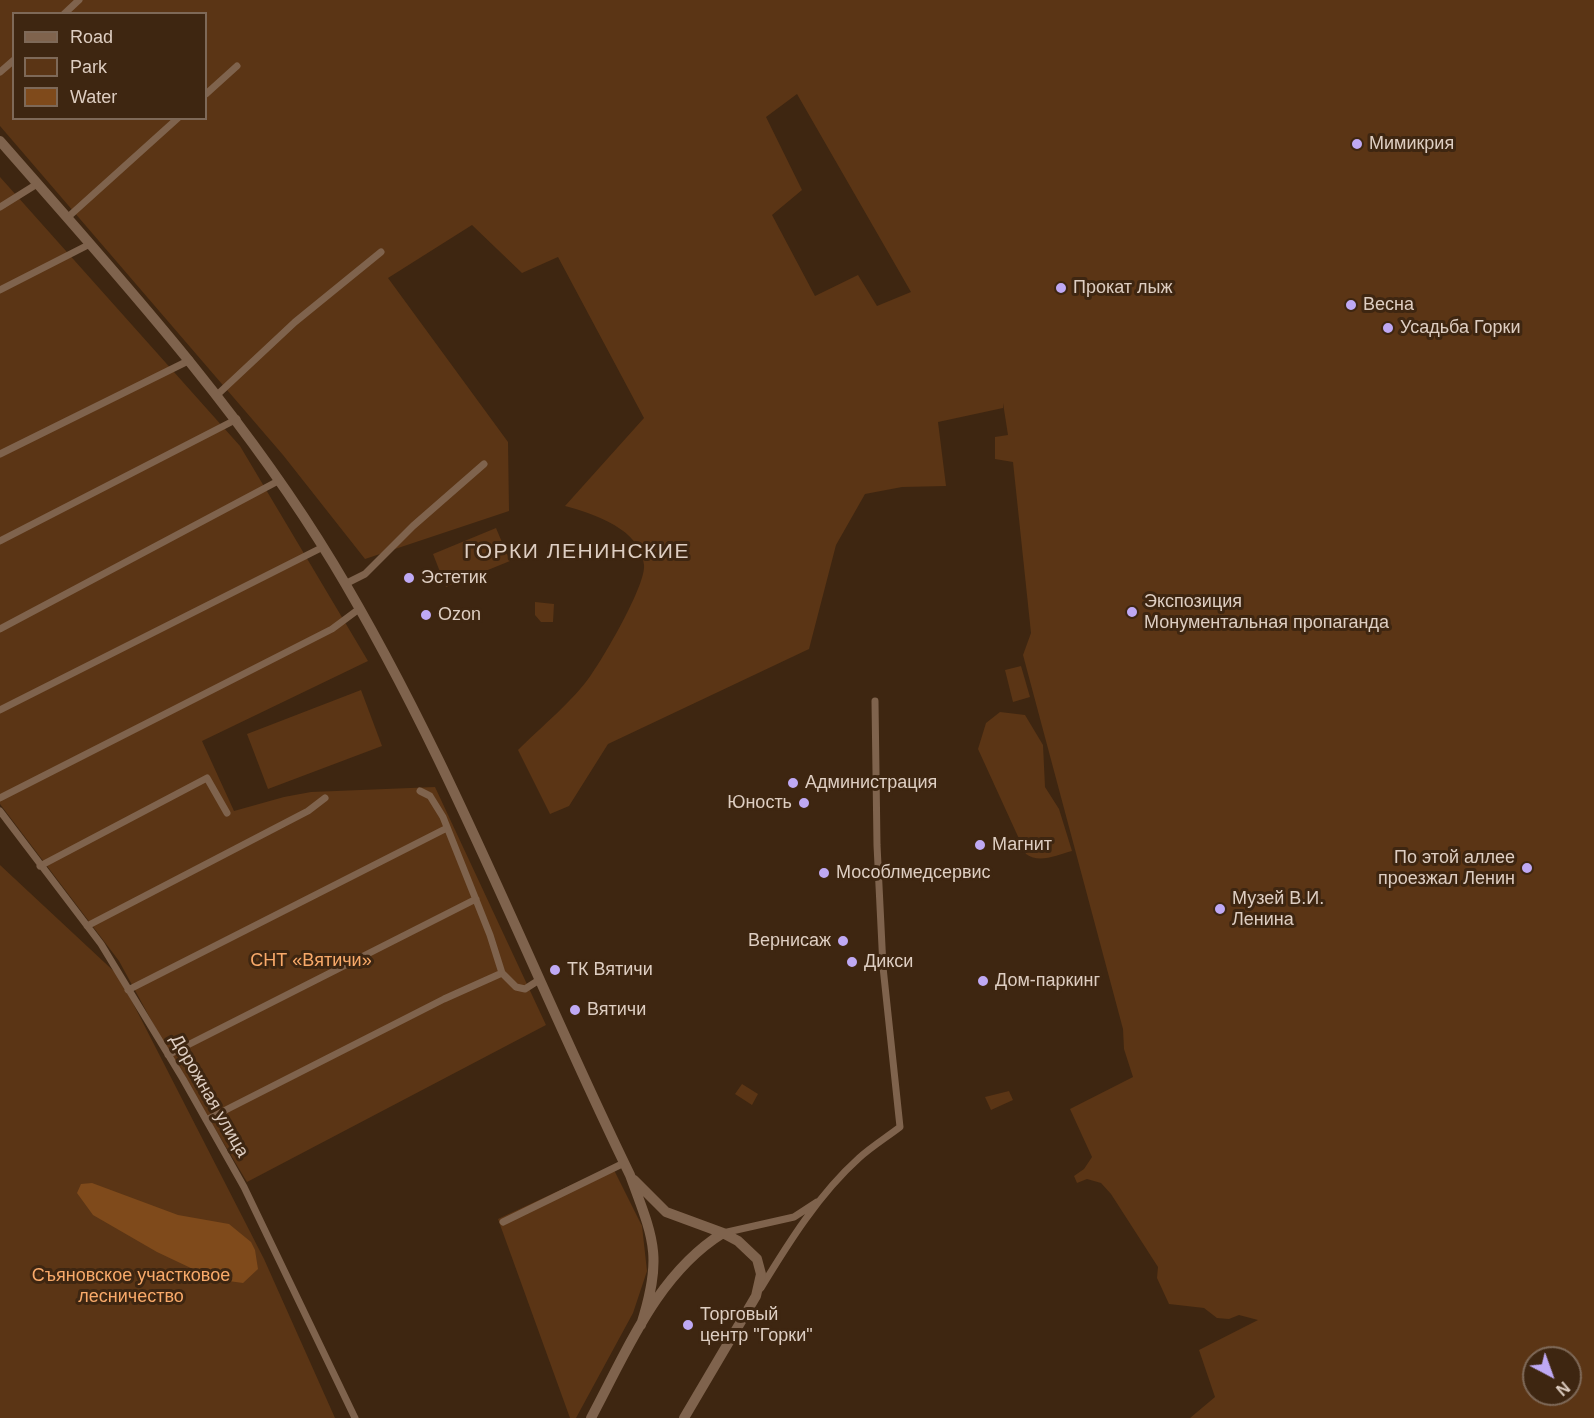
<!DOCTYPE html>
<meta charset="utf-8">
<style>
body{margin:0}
#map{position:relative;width:1594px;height:1418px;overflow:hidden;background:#3e2611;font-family:Arial,sans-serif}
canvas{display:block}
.legend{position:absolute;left:12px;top:12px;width:195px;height:108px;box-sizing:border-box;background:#3e2611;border:2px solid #7e6958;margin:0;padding:8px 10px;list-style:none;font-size:18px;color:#decec2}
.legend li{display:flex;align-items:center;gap:12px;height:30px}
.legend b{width:30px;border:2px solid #7e6958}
.north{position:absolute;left:1522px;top:1346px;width:60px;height:60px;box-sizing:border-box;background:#3e2611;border:2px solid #7e6958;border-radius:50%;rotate:139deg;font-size:16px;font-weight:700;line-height:24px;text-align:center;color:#decec2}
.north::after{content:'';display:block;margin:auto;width:21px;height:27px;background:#bfa9f4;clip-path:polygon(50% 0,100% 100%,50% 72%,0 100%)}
</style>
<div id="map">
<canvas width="1594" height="1418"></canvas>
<ul class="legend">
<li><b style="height:8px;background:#7f634d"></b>Road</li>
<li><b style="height:16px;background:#5b3515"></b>Park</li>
<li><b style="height:16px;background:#7f4a1b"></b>Water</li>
</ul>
<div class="north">N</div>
</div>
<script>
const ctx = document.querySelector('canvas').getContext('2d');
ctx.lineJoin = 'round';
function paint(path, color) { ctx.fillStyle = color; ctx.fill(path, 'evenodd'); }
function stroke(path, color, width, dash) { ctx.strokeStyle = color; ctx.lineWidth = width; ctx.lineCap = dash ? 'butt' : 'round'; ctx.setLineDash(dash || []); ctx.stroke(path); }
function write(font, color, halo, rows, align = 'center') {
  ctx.font = font + ' Arial,sans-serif'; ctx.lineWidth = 6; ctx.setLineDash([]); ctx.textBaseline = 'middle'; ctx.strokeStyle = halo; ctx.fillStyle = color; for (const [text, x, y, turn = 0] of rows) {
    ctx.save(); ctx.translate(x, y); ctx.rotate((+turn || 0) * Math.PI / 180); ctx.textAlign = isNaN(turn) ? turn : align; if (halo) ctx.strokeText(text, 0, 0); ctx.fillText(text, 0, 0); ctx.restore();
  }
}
paint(new Path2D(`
 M0,0H1594V1418H1190L1215,1397L1199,1350L1258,1320L1239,1315L1229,1319L1217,1318L1204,1308L1169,1304L1157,1278L1158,1267L1111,1194L1101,1183L1087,1179L1077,1183L1074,1176L1084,1169L1092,1157L1070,1109L1133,1077L1124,1049L1123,1029L1023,655L1031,633L1013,462L995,459V437L1008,435L1003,403V408L938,422L946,486L902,487L865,494L836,545L809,649L608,744L569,806L550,814L518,750C539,729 575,699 591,675C604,657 646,585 644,565C641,529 594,514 565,506L644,418L558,257L522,273L472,225L388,278L508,442L509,511L365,559L283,455L0,126ZM14,14H206V118H14ZM797,94L911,292L877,306L858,275L815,296L772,215L802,190L766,117ZM1534,1358H1570V1394H1534Z
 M0,177L240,446L368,661L202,741L234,811L284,797L311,792L435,787L546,1025L247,1182L167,1049L119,961L0,804Z
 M496,528L510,561L446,587L433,554Z
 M535,602L554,604L553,622H541L535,615Z
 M1021,666L1030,697L1013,702L1005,670Z
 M361,690L382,746L268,789L247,734Z
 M1000,712L1025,715L1043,745L1045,787L1059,809L1072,851C1057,855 1039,864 1026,854L978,749L986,723Z
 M0,865L119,976L264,1259L335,1418H0Z
 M742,1084L758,1094L752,1105L735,1094Z
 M1009,1091L1013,1100L991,1110L985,1097Z
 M612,1166L642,1226L647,1271L633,1313L576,1418H570L498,1219Z`), '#5b3515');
paint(new Path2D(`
 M92,1183L178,1215L229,1224L251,1242L255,1250L258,1269L243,1283L214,1279L157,1252L93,1215L77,1193L81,1184Z`), '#7f4a1b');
stroke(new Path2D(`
 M64,14L79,0
 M0,72L14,60
 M206,94L237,66
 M0,207L37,184
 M67,218L178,118
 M0,290L90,244
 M217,395L295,322L381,252
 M0,454L190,360
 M0,541L237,419
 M345,584L365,574L413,526L484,464
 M0,629L280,480
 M0,710L323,547
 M420,791L430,796L443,817L490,935L502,973L516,987L525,989L539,980
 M0,798L332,629L359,609
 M0,811L101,944L183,1079L244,1187L355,1418
 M40,866L207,778L227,813
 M87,926L308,811L325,798
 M128,990L447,828
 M168,1055L476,899
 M206,1120L444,999L502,973
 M503,1222L624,1163
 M723,1233L794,1217L817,1202
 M761,1288C789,1242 819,1194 859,1158C871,1147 887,1137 900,1127L883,967L877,845L875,701`), '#7f634d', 7);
stroke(new Path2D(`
 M0,141C119,277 240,409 333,563C450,757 531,972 630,1175C654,1240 663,1256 641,1325
 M634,1180L666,1212L723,1233L738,1241L757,1259L761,1274L756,1296L684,1418
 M591,1418C627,1351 657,1274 723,1233`), '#7f634d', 10);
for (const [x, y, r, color] of [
 [1357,144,6,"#bfa9f4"],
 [1061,288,6,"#bfa9f4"],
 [1351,305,6,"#bfa9f4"],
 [1388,328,6,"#bfa9f4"],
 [409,578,6,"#bfa9f4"],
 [1132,612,6,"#bfa9f4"],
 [426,615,6,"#bfa9f4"],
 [793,783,6,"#bfa9f4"],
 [804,803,6,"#bfa9f4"],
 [980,845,6,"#bfa9f4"],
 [1527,868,6,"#bfa9f4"],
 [824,873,6,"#bfa9f4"],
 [1220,909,6,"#bfa9f4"],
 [843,941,6,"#bfa9f4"],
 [852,962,6,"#bfa9f4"],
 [555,970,6,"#bfa9f4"],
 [983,981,6,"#bfa9f4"],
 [575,1010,6,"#bfa9f4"],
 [688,1325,6,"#bfa9f4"]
]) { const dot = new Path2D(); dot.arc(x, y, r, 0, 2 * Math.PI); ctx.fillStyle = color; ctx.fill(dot); stroke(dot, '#3e2611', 2); }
write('18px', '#decec2', '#3e2611', [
 ["Мимикрия",1369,144],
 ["Прокат лыж",1073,288],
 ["Весна",1363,305],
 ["Усадьба Горки",1400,328],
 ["Эстетик",421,578],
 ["Экспозиция",1144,602],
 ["Монументальная пропаганда",1144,623],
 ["Ozon",438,615],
 ["Администрация",805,783],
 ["Юность",792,803,"right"],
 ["Магнит",992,845],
 ["По этой аллее",1515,858,"right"],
 ["проезжал Ленин",1515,879,"right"],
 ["Мособлмедсервис",836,873],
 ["Музей В.И.",1232,899],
 ["Ленина",1232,920],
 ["Вернисаж",831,941,"right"],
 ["Дикси",864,962],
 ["ТК Вятичи",567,970],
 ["Дом-паркинг",995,981],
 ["Вятичи",587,1010],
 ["Торговый",700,1315],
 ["центр \"Горки\"",700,1336]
], 'left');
write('18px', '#f9aa6a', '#3e2611', [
 ["СНТ «Вятичи»",311,961],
 ["Съяновское участковое",131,1276],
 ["лесничество",131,1297]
]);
write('18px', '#decec2', '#3e2611', [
 ["Дорожная улица",209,1096,60]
]);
ctx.letterSpacing = '1.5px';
write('21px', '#decec2', '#3e2611', [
 ["ГОРКИ ЛЕНИНСКИЕ",577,552]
]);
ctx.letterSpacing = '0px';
</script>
